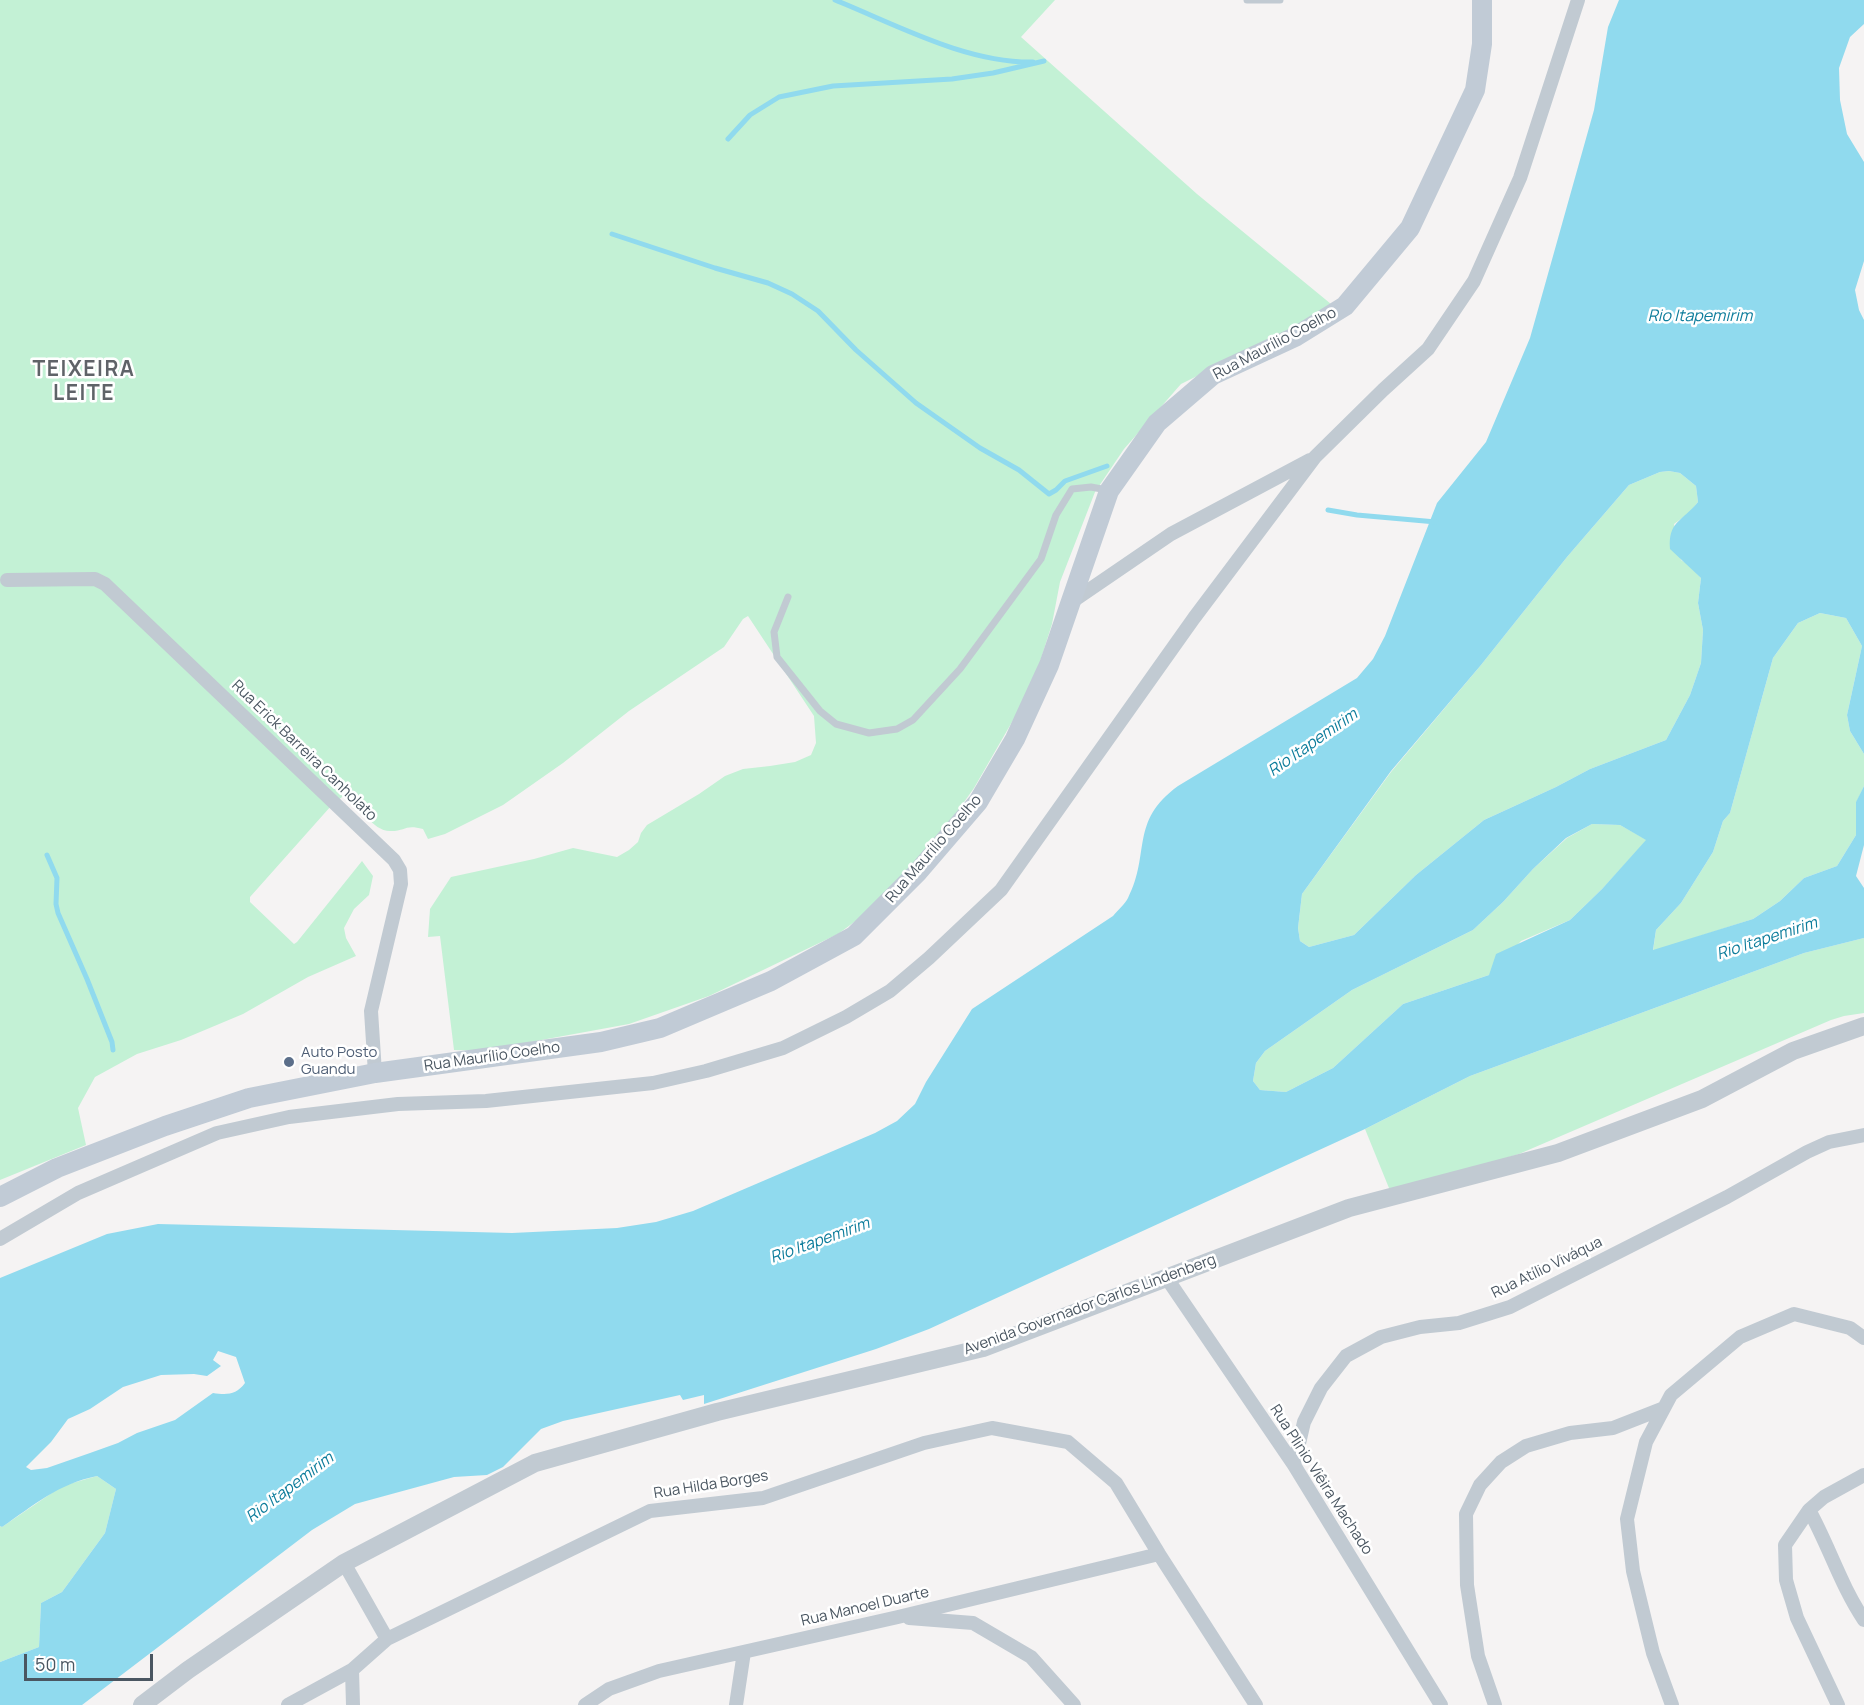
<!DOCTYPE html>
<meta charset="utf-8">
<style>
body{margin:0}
#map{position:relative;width:1864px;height:1705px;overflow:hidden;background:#f5f3f3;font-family:Manrope,sans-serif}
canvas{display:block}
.scale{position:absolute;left:24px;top:1654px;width:129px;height:27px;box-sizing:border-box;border:3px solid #4a5661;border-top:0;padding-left:8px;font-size:18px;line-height:21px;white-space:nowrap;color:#4a5661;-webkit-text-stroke:4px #fff;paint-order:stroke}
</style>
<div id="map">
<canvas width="1864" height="1705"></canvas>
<div class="scale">50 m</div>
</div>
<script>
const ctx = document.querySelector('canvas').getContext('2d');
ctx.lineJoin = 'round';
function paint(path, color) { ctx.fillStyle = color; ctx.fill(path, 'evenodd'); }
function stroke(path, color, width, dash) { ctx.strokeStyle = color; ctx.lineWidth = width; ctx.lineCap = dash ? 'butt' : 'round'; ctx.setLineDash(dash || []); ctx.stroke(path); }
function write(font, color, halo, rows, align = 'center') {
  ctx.font = font + ' Manrope,sans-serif'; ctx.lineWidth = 5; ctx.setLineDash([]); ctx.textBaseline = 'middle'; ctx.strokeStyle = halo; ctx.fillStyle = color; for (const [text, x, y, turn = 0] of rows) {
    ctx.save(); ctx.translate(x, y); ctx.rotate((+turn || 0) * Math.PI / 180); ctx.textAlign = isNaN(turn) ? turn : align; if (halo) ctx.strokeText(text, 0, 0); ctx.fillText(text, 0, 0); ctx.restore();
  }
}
paint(new Path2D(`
 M0,0H1055L1021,37L1197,194L1331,304L1296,327L1181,384L1124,449L1095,492L1060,582L1052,624L1039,665L1020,708L974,788L957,812L921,856L861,917L838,934L709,996L629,1024L481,1051L454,1050L440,936L428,937L430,909L451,877L534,859L573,848L617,857L629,850L638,842L641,833L647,825L699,794L725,776L743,769L770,766L795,762L811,755L816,743L814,716L748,616L743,619L724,647L629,711L563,763L503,805L445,834L428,839L423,829C405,824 406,831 391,831C373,832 359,806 350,794L342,797L331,806L250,897V902L294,944L297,942L362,861L373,876L369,895L354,909L344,928L346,938L356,956L308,977L243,1014L181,1040L137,1054L95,1077L78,1108L86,1145L0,1180Z
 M1669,471L1680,473L1696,486L1698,502L1689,513L1674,524L1681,560L1689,565L1701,578L1698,603L1703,630L1701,663L1690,695L1666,740L1590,769L1556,787L1484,820L1416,875L1354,935L1309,947L1300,941L1298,928L1302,894L1391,772L1481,665L1567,557L1629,485L1660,472Z
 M1820,613L1846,618L1862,646L1847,715L1850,731L1864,754V786L1856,803V835L1837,866L1804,878L1780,901L1753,919L1653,951L1656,930L1681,903L1713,852L1723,821L1730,813L1773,658L1798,623Z
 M1592,824L1620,825L1647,840L1602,889L1570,920L1521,941L1489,975L1403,1004L1333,1068L1286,1092L1260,1090L1253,1081L1256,1063L1265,1051L1352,990L1473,930L1503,902L1533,869L1567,838Z
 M1864,938V1013L1844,1016L1831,1020L1519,1154L1391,1193L1365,1129L1470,1076L1804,953Z
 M97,1476L116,1489L105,1533L62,1592L41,1603L39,1647L0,1662V1526L2,1527L62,1486Z`), '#c3f1d5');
paint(new Path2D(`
 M1619,0H1864V24L1850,37L1839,68L1840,100L1847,134L1864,162V261L1855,290L1859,310L1864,320V754L1850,731L1847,715L1862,646L1846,618L1820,613L1798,623L1773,658L1730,813L1723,821L1713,852L1681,903L1656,930L1653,950L1753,919L1780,901L1804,878L1837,866L1856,835V802L1864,786V845L1856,876L1864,888V938L1804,953L1470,1076L1365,1129L929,1329L876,1349L704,1404V1395L683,1400L680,1395L563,1421L541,1429L503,1467L487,1475L454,1477L355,1504L312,1530L82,1705H0V1662L39,1647L41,1603L62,1592L105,1533L116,1489L97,1476C58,1484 34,1505 2,1527L0,1526V1278L107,1234L158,1224L512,1233L617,1228L656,1222L693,1211L875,1133L897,1121L915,1104L926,1082L972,1009L1113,916C1118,910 1125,904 1128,898C1151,853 1129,822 1178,786L1357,678L1373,659L1385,636L1437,503L1486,442L1530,338L1594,110L1608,27ZM1669,471L1680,473L1696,486L1698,502C1682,522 1668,521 1670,549L1701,578L1698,603L1703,630L1701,663L1690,695L1666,740L1590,769L1556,787L1484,820L1416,875L1354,935L1309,947L1300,941L1298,928L1302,894L1391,771L1481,665L1567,557L1629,485L1660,472ZM1592,824L1620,825L1646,840L1602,889L1570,920L1496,954L1489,975L1403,1004L1333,1068L1286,1092L1260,1090L1253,1081L1256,1063L1265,1051L1352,990L1473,930L1503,902L1533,869L1566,838ZM218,1351L236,1357L245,1383C236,1395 227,1395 213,1393L175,1420L137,1433L118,1443L90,1453L47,1468L31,1470L26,1467L51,1442L68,1419L90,1409L123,1387L161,1375L194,1374L207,1376L221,1366L213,1360Z`), '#90daee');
stroke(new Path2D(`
 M835,0C897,25 966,63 1033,62
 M728,139L750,115L779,97L833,86L952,79L993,73L1044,61
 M612,234L715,268L768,283L792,294L818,311L856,350L916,403L980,448L1019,470L1049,494L1056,490L1065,481L1107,466
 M1328,510L1357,515L1436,522
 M47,855L57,878L56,904L58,913L87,979L112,1042L113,1050`), '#90daee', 5);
stroke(new Path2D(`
 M1247,0H1280
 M788,597L774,632L777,657L820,711L836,724L869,733L897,729L913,720L960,669L1041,559L1056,515L1072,489L1091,487L1107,490`), '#c1cad2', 7);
stroke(new Path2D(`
 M7,580L95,579L105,584L394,860L400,870L401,884L371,1011L375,1073
 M1070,603L1171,534L1310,460
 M0,1239L78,1193L217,1133L289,1117L398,1104L486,1101L653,1083L706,1071L783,1048L846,1017L890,991L929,958L1001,890L1194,618L1315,457L1383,390L1428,349L1474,281L1520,178L1578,0
 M1166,1277L1294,1465L1441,1705
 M1294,1465L1304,1422L1321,1388L1346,1356L1381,1337L1420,1327L1459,1323L1510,1307L1727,1197L1807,1152L1829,1142L1864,1135
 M1809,1510C1829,1546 1841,1586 1864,1620
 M344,1563L387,1639
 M909,1618L973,1623L1031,1657L1074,1705
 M352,1670L353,1705
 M288,1705L352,1670L387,1639L650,1511L763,1498L924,1443L992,1428L1068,1442L1116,1483L1159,1554L1256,1705
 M585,1705L609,1689L659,1671L898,1617L1159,1554
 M736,1705L744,1652
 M1495,1705L1478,1656L1467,1585L1466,1514L1480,1485L1501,1462L1526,1446L1570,1433L1613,1428L1664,1408
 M1672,1705L1653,1653L1633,1571L1627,1519L1646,1442L1671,1395L1740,1337L1794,1314L1850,1328L1864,1338
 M1838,1705L1797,1618L1786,1580L1785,1545L1809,1510L1824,1497L1864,1475`), '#c1cad2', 14);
stroke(new Path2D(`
 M142,1705L188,1670L344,1563L535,1463L717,1412L983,1348L1349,1208L1558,1153L1702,1099L1793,1051L1864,1026`), '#c1cad2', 18);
stroke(new Path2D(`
 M0,1197L57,1168L165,1126L249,1098L375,1073L601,1042L660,1028L771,981L854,936L917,873L978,802L1015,739L1049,665L1109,491L1157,423L1213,375L1295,337L1345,306L1410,228L1475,90L1482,44V0`), '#c1cbd6', 20);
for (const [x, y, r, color] of [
 [289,1062,6,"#5c6f8a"]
]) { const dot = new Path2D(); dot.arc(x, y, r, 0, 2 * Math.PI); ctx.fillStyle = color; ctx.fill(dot); stroke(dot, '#fff', 2); }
write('15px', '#4a5661', '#fff', [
 ["Rua Maurílio Coelho",1275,344,-28],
 ["Rua Erick Barreira Canholato",304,751,44],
 ["Rua Maurílio Coelho",934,849,-49],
 ["Rua Maurílio Coelho",492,1057,-8],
 ["Rua Atílio Viváqua",1547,1268,-26],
 ["Avenida Governador Carlos Lindenberg",1090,1305,-20],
 ["Rua Plinio Viêira Machado",1321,1480,57],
 ["Rua Hilda Borges",711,1485,-9],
 ["Rua Manoel Duarte",865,1607,-13]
]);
write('15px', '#4e5e75', '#fff', [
 ["Auto Posto",301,1053],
 ["Guandu",301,1070]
], 'left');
write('italic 16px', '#0c7c9b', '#fff', [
 ["Rio Itapemirim",1700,317],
 ["Rio Itapemirim",1313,743,-35],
 ["Rio Itapemirim",1767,939,-18],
 ["Rio Itapemirim",820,1241,-20],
 ["Rio Itapemirim",290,1488,-37]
]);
ctx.letterSpacing = '1.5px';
write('bold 21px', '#5f6368', '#fff', [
 ["TEIXEIRA",84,370],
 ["LEITE",84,394]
]);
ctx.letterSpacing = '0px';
</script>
